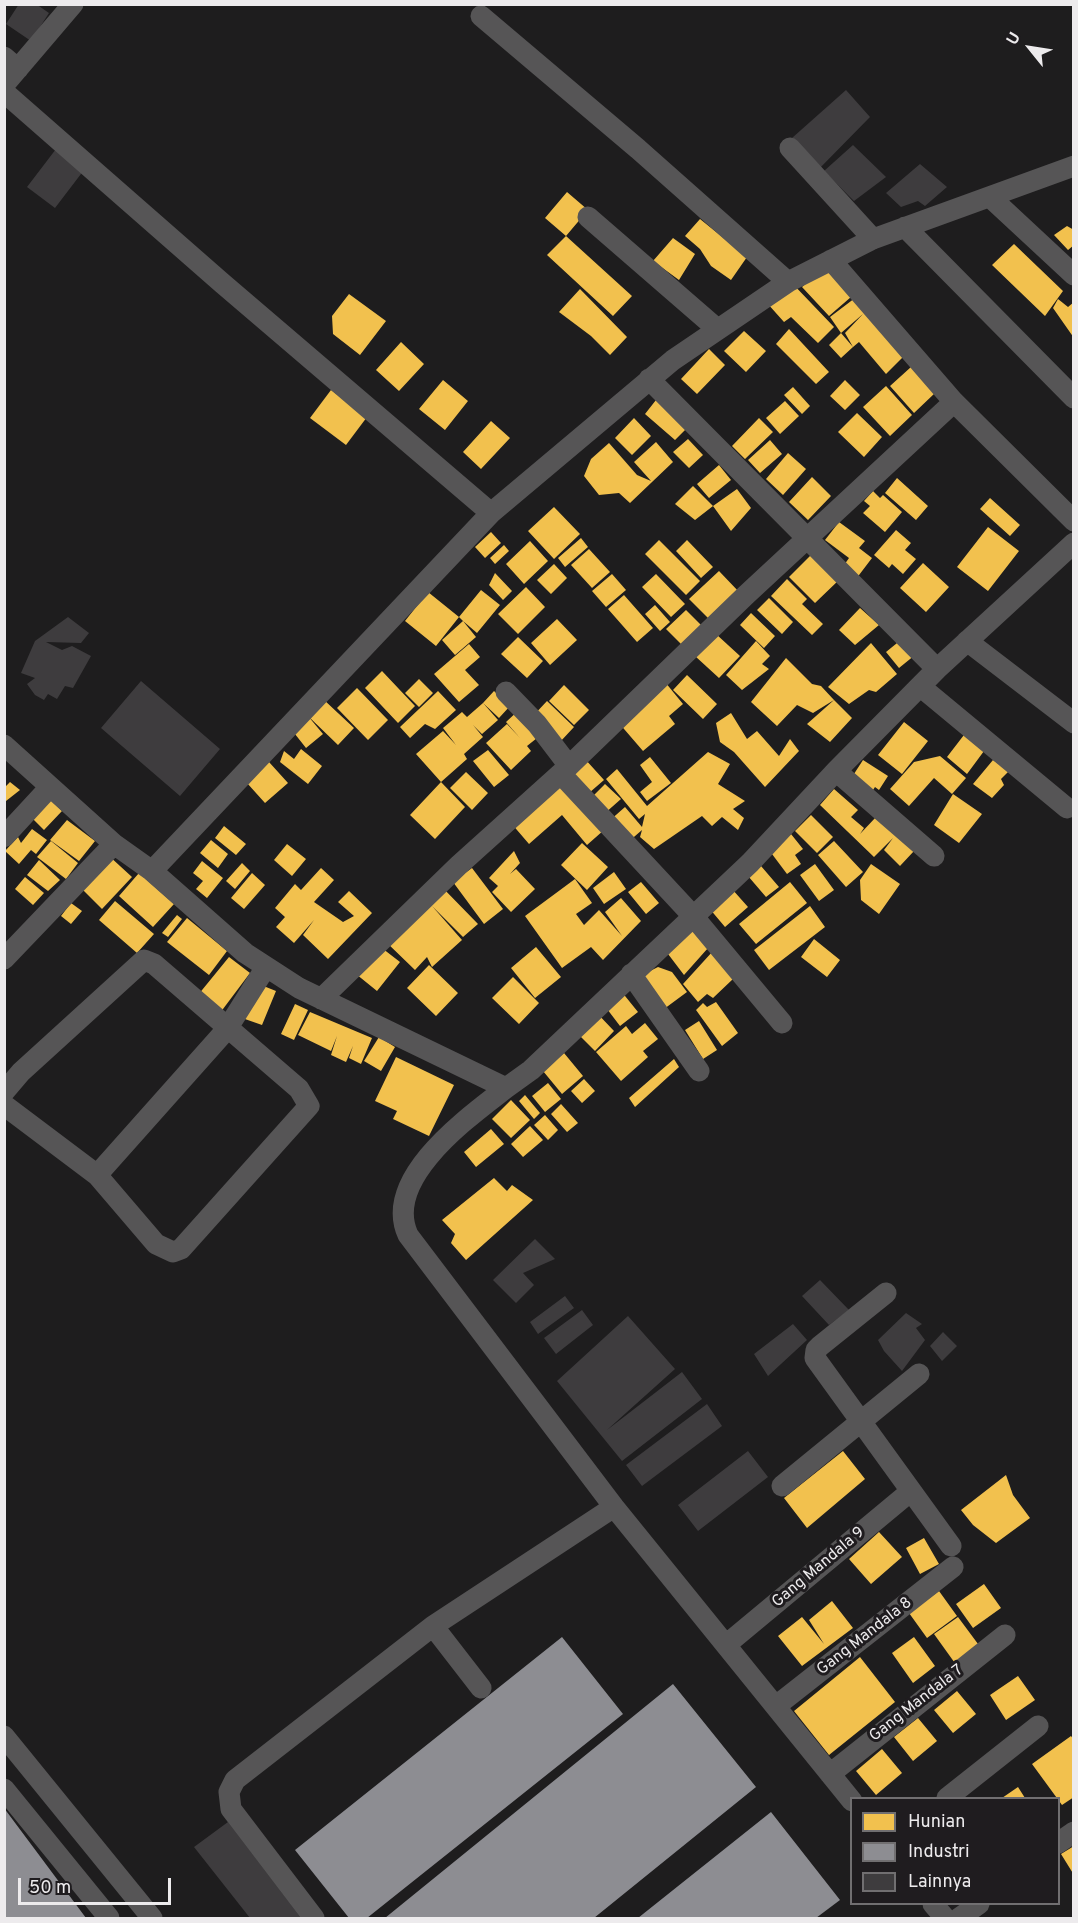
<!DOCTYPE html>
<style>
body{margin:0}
#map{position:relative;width:1078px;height:1923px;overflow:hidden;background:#1e1d1e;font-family:Overpass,sans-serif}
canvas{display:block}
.frame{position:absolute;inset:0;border:6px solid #edebed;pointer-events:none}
.legend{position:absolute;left:850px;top:1797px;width:210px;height:108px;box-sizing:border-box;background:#1f1c1f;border:2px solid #716f71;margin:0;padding:8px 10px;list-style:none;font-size:18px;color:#edebed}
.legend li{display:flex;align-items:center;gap:12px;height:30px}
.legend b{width:30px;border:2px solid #716f71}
.north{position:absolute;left:1000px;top:18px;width:60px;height:60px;-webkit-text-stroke:4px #1f1c1f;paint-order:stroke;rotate:300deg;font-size:16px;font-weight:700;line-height:24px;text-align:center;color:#edebed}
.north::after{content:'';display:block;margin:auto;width:21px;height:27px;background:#edebed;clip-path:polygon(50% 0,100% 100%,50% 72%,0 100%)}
.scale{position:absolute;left:18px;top:1878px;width:153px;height:27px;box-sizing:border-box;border:3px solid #edebed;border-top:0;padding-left:8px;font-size:18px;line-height:21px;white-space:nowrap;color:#edebed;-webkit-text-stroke:4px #1f1c1f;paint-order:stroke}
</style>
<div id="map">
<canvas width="1078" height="1923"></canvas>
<div class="frame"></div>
<ul class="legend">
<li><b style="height:16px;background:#f2c14e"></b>Hunian</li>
<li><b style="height:16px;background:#8d8d92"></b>Industri</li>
<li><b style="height:16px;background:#3e3c3e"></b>Lainnya</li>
</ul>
<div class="north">U</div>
<div class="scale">50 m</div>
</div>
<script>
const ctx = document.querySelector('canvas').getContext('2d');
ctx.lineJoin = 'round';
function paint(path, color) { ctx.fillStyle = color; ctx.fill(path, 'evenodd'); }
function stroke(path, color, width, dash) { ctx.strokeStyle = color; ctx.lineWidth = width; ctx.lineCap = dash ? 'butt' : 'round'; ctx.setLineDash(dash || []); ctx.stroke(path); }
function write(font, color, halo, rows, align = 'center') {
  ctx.font = font + ' Overpass,sans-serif'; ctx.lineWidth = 6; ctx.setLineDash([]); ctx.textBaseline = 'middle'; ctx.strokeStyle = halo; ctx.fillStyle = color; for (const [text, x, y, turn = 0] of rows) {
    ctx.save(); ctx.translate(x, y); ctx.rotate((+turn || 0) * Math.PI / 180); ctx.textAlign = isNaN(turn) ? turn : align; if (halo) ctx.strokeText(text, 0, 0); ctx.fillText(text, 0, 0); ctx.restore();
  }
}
paint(new Path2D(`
 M567,192L588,210L566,236L545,218Z
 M700,219L747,257L731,280L711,266L700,249L685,236Z
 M1067,226L1074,230V245L1068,250L1054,235Z
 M566,236L632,296L613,316L547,255Z
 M673,238L695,254L679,280L653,261Z
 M1014,244L1063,291L1045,316L992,265Z
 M824,267L851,297L829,316L802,287Z
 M790,281L834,327L818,343L791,317L784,322L767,303Z
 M580,289L627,337L610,355L591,336L559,312Z
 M349,294L386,321L360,355L333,334L332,316Z
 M855,298L903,357L886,374L859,342L853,347L845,333L863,314L841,333L830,317Z
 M1058,299L1068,307L1074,302V338L1053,308Z
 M789,329L829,372L816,384L776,344Z
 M744,331L766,351L746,372L724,351Z
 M841,333L853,347L841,358L829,345Z
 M401,342L424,364L399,391L376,370Z
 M709,349L725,365L697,394L681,379Z
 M911,367L935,393L914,413L890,386Z
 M443,380L468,401L445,430L419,409Z
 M845,380L860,395L845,410L830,396Z
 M886,386L912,415L890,436L863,407Z
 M793,387L810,406L802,414L784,395Z
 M331,390L367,417L346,445L310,418Z
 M656,400L688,427L675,440L645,414Z
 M785,401L799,416L780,434L766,418Z
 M857,413L882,437L864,457L838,432Z
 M634,418L651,436L632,455L615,438Z
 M759,418L773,432L745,459L732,446Z
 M491,421L510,438L481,469L463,452Z
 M688,439L703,455L689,468L673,452Z
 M770,440L782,454L760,473L748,460Z
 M656,442L673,462L630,503L619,493L599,495L584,476L591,459L609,443L637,475L651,481L634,462Z
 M788,453L806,469L783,495L766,479Z
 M719,465L731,480L709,498L697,484Z
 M812,477L831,496L808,520L789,502Z
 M897,478L928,506L916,520L885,493Z
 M693,486L713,506L737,489L751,508L731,531L713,506L695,520L675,504Z
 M873,491L880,498L883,495L902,512L885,532L863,513L870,506L864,501Z
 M990,498L1020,525L1010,536L980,509Z
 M554,507L580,534L554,559L528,531Z
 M839,522L865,541L859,548L872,558L856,579L842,568L849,558L825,540Z
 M988,527L1019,551L988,591L957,567Z
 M896,530L911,543L905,550L916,559L903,574L892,564L889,568L874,555Z
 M491,532L501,543L485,558L475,547Z
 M581,538L588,547L565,567L558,558Z
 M659,540L700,581L686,595L645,554Z
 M687,540L713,567L701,578L676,551Z
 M530,541L548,561L524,584L506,564Z
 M504,545L509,551L495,564L490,558Z
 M589,549L610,572L592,588L571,565Z
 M814,552L840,579L815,603L789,577Z
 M923,563L949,587L926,612L900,588Z
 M554,564L567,578L551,594L537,580Z
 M719,571L740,593L711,621L689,599Z
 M495,573L512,591L503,600L489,585Z
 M612,574L626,590L606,607L592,591Z
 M656,574L685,604L671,617L642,587Z
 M787,579L807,599L802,604L823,624L812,635L771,596Z
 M526,587L545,607L518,634L498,614Z
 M481,590L500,605L477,633L463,621L476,637L455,655L442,640L463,621L459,617Z
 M428,592L459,617L436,646L405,621Z
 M624,595L653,628L637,642L608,609Z
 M769,598L793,622L782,634L757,610Z
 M655,605L670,622L660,631L645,614Z
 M860,608L879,625L855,645L839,630Z
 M686,610L703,627L683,646L666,629Z
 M751,613L775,636L764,648L740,625Z
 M557,619L577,640L550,665L531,643Z
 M716,634L740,656L719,678L695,656Z
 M518,637L543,661L527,678L501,654Z
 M902,639L915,655L899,668L886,652Z
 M756,641L770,656L762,664L769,669L742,690L726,675Z
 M871,643L897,674L876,692L869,690L849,704L828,687Z
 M469,644L480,657L465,670L479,685L459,702L434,674Z
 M786,658L812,684L821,686L834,700L813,713L797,705L777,726L751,702Z
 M382,671L415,706L398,723L365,688Z
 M687,675L717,704L703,719L673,690Z
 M419,679L433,693L419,707L405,693Z
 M665,682L683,704L669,716L675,724L643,751L618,722Z
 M564,685L589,710L574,725L549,701Z
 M357,688L388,720L368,740L337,708Z
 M438,691L456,710L435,729L425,724L410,738L400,727Z
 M494,691L510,706L499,718L483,703Z
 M323,699L354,728L338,745L308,716Z
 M834,700L852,718L830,742L807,724Z
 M547,701L574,727L560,742L533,716Z
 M483,703L498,720L482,734L473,725L483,737L464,754L467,759L441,782L416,754L443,731L456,745L443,728L462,712L467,717Z
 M520,709L542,734L527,746L531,751L511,770L486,743L507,724L520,738L506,722Z
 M731,713L747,739L757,731L779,756L790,739L799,751L765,787L734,752L720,742L716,723Z
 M308,716L323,734L306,748L291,729Z
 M904,722L928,741L902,774L878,755Z
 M967,731L987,747L967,774L947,757Z
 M301,749L322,766L308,784L280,762L284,751L294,759Z
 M488,750L509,775L494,787L473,761Z
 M708,752L730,764L718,784L745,801L733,809L744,818L738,830L722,817L712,826L702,816L654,849L640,837L642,830L627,843L608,822L625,807L642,827L645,814L639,819L606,779L617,769L647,806Z
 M940,756L966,778L952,794L934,778L909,806L890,789L914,762Z
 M650,757L671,783L647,801L640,792L652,782L640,765Z
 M585,759L604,780L589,793L570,772Z
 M863,760L888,776L879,790L875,787L873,790L852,777Z
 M993,760L1009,771L1001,779L1004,785L992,798L973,784Z
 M269,762L288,783L265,803L247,783Z
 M466,772L488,793L472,810L450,788Z
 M561,780L604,830L587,845L562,815L529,844L511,823Z
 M10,782L20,790L6,801L4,788Z
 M441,782L465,807L435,839L410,815Z
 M605,784L621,799L604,814L592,797Z
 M834,789L858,810L851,817L864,828L860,834L876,817L914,851L900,866L884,850L893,838L874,857L820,805Z
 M953,794L982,814L959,843L934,825Z
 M49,798L62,811L44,830L31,817Z
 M811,815L833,837L817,853L795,831Z
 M67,820L95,841L79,861L50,840Z
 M224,826L246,844L236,855L215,838Z
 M32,829L47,840L36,854L31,850L19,864L5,851L18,837L21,843Z
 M791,834L803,849L795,855L801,864L787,874L769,850Z
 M211,840L228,854L218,868L200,853Z
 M51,841L78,863L66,879L37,857Z
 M834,841L863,872L846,887L818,855Z
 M582,843L608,867L587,890L561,865Z
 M287,844L306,859L292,876L274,860Z
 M514,851L520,863L510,874L516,869L535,889L511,912L492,892L498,886L489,878Z
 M108,855L132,877L102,909L79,886Z
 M39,860L60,880L48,891L27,875Z
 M202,861L223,878L207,898L196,889L203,881L193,873Z
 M242,863L250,871L235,889L226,881Z
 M815,864L834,890L819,901L800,875Z
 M871,864L900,884L879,914L861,900L860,880Z
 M761,866L779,887L766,897L748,876Z
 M321,868L334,880L314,902L343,922L354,916L338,902L349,891L372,913L328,959L303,935L314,920L294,943L276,927L285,917L275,908L295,884L301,890Z
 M472,868L503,909L484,924L453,882Z
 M614,872L626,889L604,904L593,888Z
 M139,873L174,904L153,927L119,896Z
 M252,873L265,885L244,909L231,898Z
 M25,877L44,893L33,905L15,889Z
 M575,879L592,903L576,914L584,925L599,910L622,936L605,912L621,898L641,921L603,960L591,947L562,968L525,916Z
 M641,882L659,903L646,914L628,892Z
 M790,882L807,903L756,944L739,924Z
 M440,885L478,924L463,937L432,906L462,940L432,967L427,957L415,970L385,941Z
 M732,889L748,907L725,927L709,908Z
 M115,901L154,934L137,953L99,920Z
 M71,903L82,911L71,924L61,916Z
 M810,906L825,927L769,970L754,950Z
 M177,915L182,919L168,937L162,933Z
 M187,918L227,951L209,975L167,942Z
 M693,927L708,948L684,975L665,950Z
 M814,939L840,960L827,977L801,957Z
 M378,945L400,962L377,991L356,974Z
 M536,947L561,977L535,998L511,968Z
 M713,951L733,979L713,998L707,994L698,1002L683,984Z
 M229,957L250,973L220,1013L198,995Z
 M429,965L458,993L436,1016L407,988Z
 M658,967L672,972L687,992L664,1009L642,975Z
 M513,977L539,1003L519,1024L492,998Z
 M256,983L276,991L262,1025L242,1018Z
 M621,991L638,1012L620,1026L604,1005Z
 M716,1002L738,1033L722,1046L696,1010L703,1003L707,1007Z
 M295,1004L308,1010L294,1040L281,1034Z
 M595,1011L614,1031L595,1051L575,1031Z
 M310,1012L372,1038L361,1064L349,1058L353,1046L346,1062L331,1055L337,1036L331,1051L298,1035Z
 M699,1021L717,1050L703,1059L685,1030Z
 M645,1023L658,1039L643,1051L648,1057L621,1081L596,1052L626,1026L632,1034Z
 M379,1037L395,1047L381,1071L364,1061Z
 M564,1053L583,1076L562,1094L543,1071Z
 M396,1057L454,1085L429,1136L393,1119L397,1111L375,1101Z
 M674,1059L679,1067L635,1107L629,1098Z
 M584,1079L595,1091L582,1103L571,1091Z
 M548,1083L561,1099L545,1112L532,1096Z
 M525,1095L540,1113L534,1119L519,1101Z
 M511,1100L530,1120L511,1138L492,1119Z
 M561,1104L578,1123L567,1132L551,1114Z
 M545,1115L558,1130L548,1140L534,1125Z
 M530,1126L543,1140L523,1157L511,1144Z
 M491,1129L504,1144L476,1167L464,1152Z
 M494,1178L507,1191L512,1185L533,1200L466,1260L451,1243L455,1234L442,1220Z
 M843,1451L865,1479L807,1528L784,1498Z
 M1006,1475L1013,1495L1030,1518L996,1543L973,1525L961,1510Z
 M879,1532L902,1557L871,1584L849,1559Z
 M924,1538L939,1564L920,1574L906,1548Z
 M984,1584L1001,1608L973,1628L956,1604Z
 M939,1591L957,1616L927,1638L909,1613Z
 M832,1601L853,1628L802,1666L778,1636L802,1617L824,1644L809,1620Z
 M958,1617L981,1648L957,1666L934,1634Z
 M914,1637L935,1666L913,1683L892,1653Z
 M860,1657L895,1702L829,1755L794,1711Z
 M1018,1676L1035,1700L1006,1720L990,1695Z
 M957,1691L976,1714L953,1733L934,1710Z
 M918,1718L937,1741L913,1761L894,1737Z
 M1071,1736L1074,1740V1797L1062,1805L1032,1764Z
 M882,1749L902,1773L876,1795L856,1771Z
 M1018,1787L1025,1798H1002Z
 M1074,1846V1875L1061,1854Z`), '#f2c14e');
paint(new Path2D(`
 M562,1637L623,1714L367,1918H349L295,1850Z
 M673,1684L756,1787L594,1918H385Z
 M4,1808L86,1918H4Z
 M771,1812L840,1900L816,1918H638Z`), '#8d8d92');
paint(new Path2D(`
 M19,4H36L49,13L31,41L6,24Z
 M846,90L870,117L816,172L792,138Z
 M853,145L886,177L854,201L824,171Z
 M56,149L84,170L55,208L27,187Z
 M920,164L947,187L925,206L918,201L901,207L886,193Z
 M68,617L89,633L81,643L46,642L62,650L72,646L91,656L73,688L65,686L57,699L48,694L44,700L35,695L27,684L35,678L21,673L35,641Z
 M141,681L220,749L180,796L101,728Z
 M535,1239L555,1259L523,1273L534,1285L516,1303L493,1280Z
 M820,1280L849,1310L829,1325L802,1296Z
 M565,1296L574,1308L538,1334L530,1322Z
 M582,1310L593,1325L556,1354L544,1338Z
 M906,1313L922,1324L916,1328L925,1340L902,1371L884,1351L878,1340Z
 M628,1316L675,1369L607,1430L682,1372L702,1399L622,1461L557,1381Z
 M793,1324L807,1340L768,1376L754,1354Z
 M943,1332L957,1346L942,1361L930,1346Z
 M707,1404L722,1426L642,1486L626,1465Z
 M748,1451L768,1477L698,1531L678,1505Z
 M228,1822L301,1918H250L194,1847Z`), '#3e3c3e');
stroke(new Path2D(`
 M481,16L638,149L788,282
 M4,57L18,69
 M4,85L73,4
 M4,92L222,283L491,513
 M790,148L873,239
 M990,197L1074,275
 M588,217L716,328
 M905,227L1074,398
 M831,260L954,402L1074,521
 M649,379L937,669L1074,543
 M967,641L1074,723
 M921,687L1067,808
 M506,692L537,724L569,766
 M4,745L114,844L152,871L245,953L299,988L506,1088C469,1117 382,1178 408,1235L614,1507L852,1801
 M836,771L934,856
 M561,774L693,916L782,1023
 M4,837L50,787
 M152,871L491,513L673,360L788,282L873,239L1074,166
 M4,959L114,844
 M631,974L699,1071
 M321,999L459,865L569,766L746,595L954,402
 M506,1088L531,1070L750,863L836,771L937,669
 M4,1092L21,1072L144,960L154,964L299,1089L309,1106L181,1249L173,1252L156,1244L97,1175L4,1105
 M97,1175L227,1029L266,967
 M886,1293L820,1346L816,1350L815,1358L951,1546
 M782,1486L919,1374
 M433,1626L481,1688
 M727,1644L911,1491
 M776,1706L953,1567
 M4,1736L152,1918
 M830,1774L1005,1635
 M4,1789L109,1918
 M947,1798L1038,1726
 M1058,1843L1074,1832
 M933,1904L945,1918
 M314,1918L231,1809L229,1792L235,1780L433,1626L614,1507
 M959,1918L979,1904`), '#565556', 21);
write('16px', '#edebed', '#1f1c1f', [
 ["Gang Mandala 9",819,1568,-40],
 ["Gang Mandala 8",865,1637,-38],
 ["Gang Mandala 7",917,1704,-38]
]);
</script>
